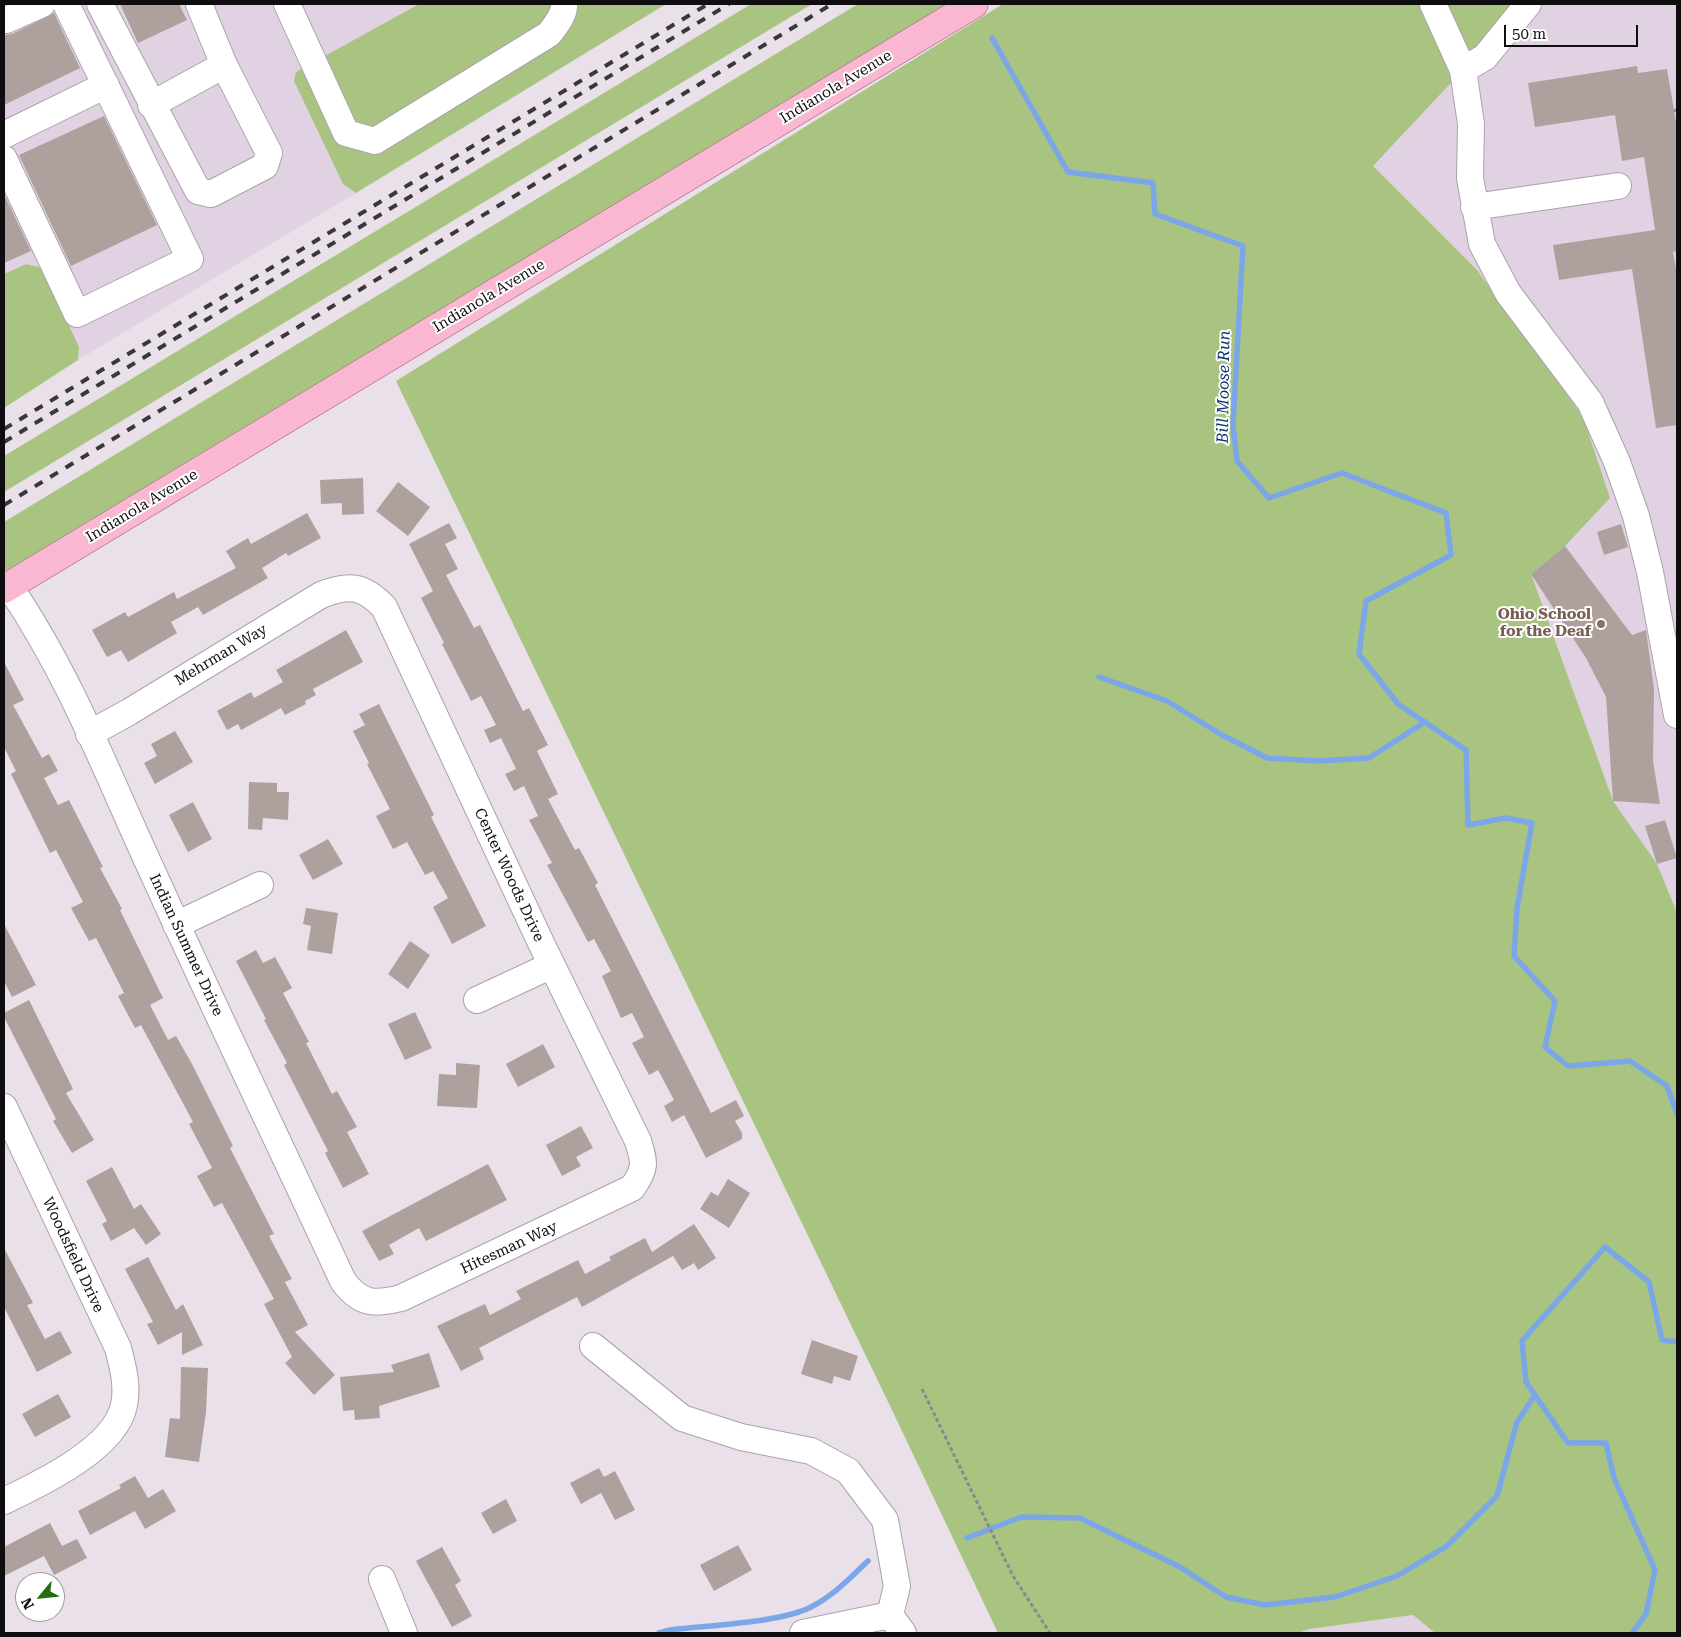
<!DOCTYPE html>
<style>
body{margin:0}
#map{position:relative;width:1681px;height:1637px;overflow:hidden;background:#e9e0ea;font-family:"Roboto Serif",serif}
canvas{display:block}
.frame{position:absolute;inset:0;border:5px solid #0f0d10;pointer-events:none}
.north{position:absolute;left:15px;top:1572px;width:50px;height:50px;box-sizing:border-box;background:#fff;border:1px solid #9f9e9f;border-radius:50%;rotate:242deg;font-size:14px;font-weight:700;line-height:20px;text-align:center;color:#0f0d10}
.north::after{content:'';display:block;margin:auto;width:18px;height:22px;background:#226e11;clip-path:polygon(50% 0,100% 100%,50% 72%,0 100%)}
.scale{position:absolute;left:1504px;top:25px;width:134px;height:22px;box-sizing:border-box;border:2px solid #0f0d10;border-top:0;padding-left:6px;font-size:15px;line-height:18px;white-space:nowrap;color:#0f0d10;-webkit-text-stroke:4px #fff;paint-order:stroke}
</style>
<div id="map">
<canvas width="1681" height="1637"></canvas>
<div class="frame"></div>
<div class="north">N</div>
<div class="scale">50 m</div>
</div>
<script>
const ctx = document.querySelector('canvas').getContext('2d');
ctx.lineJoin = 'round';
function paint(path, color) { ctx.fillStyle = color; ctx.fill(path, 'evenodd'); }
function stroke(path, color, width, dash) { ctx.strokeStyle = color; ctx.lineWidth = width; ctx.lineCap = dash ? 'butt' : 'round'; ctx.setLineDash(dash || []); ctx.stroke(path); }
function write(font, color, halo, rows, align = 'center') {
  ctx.font = font + ' "Roboto Serif",serif'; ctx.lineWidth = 4; ctx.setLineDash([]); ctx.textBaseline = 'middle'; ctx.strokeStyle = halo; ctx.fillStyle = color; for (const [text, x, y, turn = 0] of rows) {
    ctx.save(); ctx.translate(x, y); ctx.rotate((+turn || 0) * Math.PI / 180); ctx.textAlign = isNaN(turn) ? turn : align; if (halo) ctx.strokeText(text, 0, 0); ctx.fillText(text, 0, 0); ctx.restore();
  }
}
paint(new Path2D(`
 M4,4H419L296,73L343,183L356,193L78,360L79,347L26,264L4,274Z
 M1257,4H1677V1020Z
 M1413,1615L1435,1633H1299L1309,1629Z`), '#e0d2e2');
paint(new Path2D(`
 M419,4H666L356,193L343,184L294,81L296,72Z
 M751,4H812L4,492V456Z
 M858,4H952L4,577V522Z
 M1003,4H1529L1463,70L1373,166L1477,270L1583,417L1610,498L1565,546L1531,574L1613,801L1657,864L1677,913V1633H1435L1413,1615L1309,1629L1299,1633H998L892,1410L396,381Z
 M26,264L42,268L79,347L78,360L4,408V274Z`), '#a9c480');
stroke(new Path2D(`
 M992,38L1068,172L1153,183L1155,214L1243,246L1233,425L1237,461L1269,498L1342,473L1446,513L1451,555L1366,601L1359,654L1398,704L1466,750L1468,825L1506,818L1532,823L1517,908L1514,956L1555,1001L1545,1047L1568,1066L1630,1061L1667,1086L1677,1114
 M1099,677L1167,701L1222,735L1267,758L1319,761L1369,758L1425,722
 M967,1538L1021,1517L1080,1518L1180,1567L1226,1597L1265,1605L1335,1597L1397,1576L1447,1546L1497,1496L1517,1422L1535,1395
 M659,1633L670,1630C708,1625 780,1623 811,1607C833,1596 850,1578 868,1561
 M1632,1633L1646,1614L1655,1570L1614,1478L1606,1443H1568L1526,1382L1522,1341L1605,1247L1649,1282L1662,1340L1677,1342`), '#7ba7e8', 5.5);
paint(new Path2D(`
 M120,4H179L187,20L138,43Z
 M54,13L80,68L4,105V35L12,34Z
 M1637,66L1638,73L1667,69L1677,128V251L1673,252L1677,275V425L1656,428L1632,269L1559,280L1553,245L1655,230L1644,157L1622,161L1615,115L1535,127L1528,83Z
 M104,116L157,225L71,266L19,155Z
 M4,194L31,251L4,263Z
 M363,478L364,514L342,515V503L321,504L320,480Z
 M398,482L430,507L408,536L376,511Z
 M307,513L321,538L288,556L286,553L262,568L268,578L203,615L198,607L171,622L177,633L128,662L121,650L107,657L92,630L125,612L128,617L174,592L177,599L236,568L226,551L248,538L251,544Z
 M449,523L457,538L445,544L458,569L446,575L474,628L480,625L523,711L529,708L548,745L537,751L558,794L548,799L575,850L579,848L598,883L595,885L711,1113L736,1100L744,1116L735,1121L742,1133V1139L706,1158L684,1115L672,1122L664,1106L674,1100L658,1070L649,1075L632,1043L644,1037L632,1013L621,1018L602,976L611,971L594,939L588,942L547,865L552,863L529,820L538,816L524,786L514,791L505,774L516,769L501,738L490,743L484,730L496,725L481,696L471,701L442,644L444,643L421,598L433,591L409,544Z
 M1621,524L1628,547L1604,555L1597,532Z
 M1565,546L1632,635L1646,630L1654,689L1653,761L1660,804L1613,801L1606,697L1586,658L1531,574Z
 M346,630L363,662L313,689L316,695L305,701L306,704L285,715L281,708L241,730L238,724L227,730L217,711L251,692L254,698L283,682L276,670Z
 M4,662L24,700L13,705L42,758L49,754L58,771L44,778L58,805L69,800L103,867L100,868L122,909L120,910L163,998L150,1005L168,1040L176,1036L192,1064L233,1146L230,1148L274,1234L269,1236L292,1279L285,1282L308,1325L295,1332L335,1375L314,1395L285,1363L292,1357L264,1304L274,1299L222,1203L214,1207L197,1176L212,1168L189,1124L193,1122L141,1025L135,1028L118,996L124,993L96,938L89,941L71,908L83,902L56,850L50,853L11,774L16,771L4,747Z
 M379,704L434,815L431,817L486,926L452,944L433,907L448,898L433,871L425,875L407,842L393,849L376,816L390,809L367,764L369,763L353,731L365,725L359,714Z
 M175,731L193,762L155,784L144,763L157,756L151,744Z
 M249,782L277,783V792H289L288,820L263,818L262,830L248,829Z
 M193,802L212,839L188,852L169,815Z
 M1665,820L1677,858L1657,864L1645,826Z
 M328,839L343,864L313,880L299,855Z
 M306,908L338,913L332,954L307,950L311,926L303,924Z
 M4,924L36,985L12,997L4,981Z
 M410,941L430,955L408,989L388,974Z
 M256,950L263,963L275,957L292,988L283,993L309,1042L306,1043L332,1094L337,1091L357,1127L347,1132L369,1174L343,1188L325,1153L328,1151L284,1065L287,1063L264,1020L266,1019L236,961Z
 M29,1000L73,1089L66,1093L94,1140L72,1153L53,1121L56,1119L4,1017V1013Z
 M415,1012L432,1048L405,1060L388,1024Z
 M543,1044L555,1067L518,1087L506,1064Z
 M456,1063L480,1065L477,1108L437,1106L439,1074L456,1075Z
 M581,1126L593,1148L576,1157L581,1166L562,1176L546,1145Z
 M488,1164L507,1200L426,1241L419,1228L389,1245L394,1254L379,1261L362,1231Z
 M112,1167L134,1209L141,1204L161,1234L146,1245L134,1228L111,1241L102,1224L107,1221L86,1181Z
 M728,1179L750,1193L729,1228L700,1209L711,1192L718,1196Z
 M694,1224L716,1258L698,1270L694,1263L682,1270L673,1256L582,1307L577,1297L479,1348L484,1359L461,1371L437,1326L485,1304L490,1315L521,1299L516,1291L578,1260L585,1274L611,1260L609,1257L645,1238L652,1252Z
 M4,1248L33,1303L27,1305L45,1339L60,1331L72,1353L37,1372L4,1307Z
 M148,1257L176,1310L183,1304L203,1345L182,1355V1332L158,1345L147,1324L153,1322L125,1269Z
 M812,1340L858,1356L850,1381L834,1376L832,1384L801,1374Z
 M429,1353L440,1387L379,1406L380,1418L355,1420L354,1410L343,1411L340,1377L394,1372L391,1365Z
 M181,1367L208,1368L206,1412L199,1462L165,1457L170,1418L180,1419Z
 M58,1394L71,1417L35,1437L22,1414Z
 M599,1468L604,1477L615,1471L635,1510L615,1520L601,1493L581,1504L570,1483Z
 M135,1476L148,1498L163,1489L176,1511L145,1529L135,1511L90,1535L78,1511L121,1488L119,1485Z
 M506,1499L517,1521L493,1534L481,1513Z
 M50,1523L62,1546L77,1539L87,1558L54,1575L44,1556L4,1576V1547Z
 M738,1545L752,1570L714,1591L700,1565Z
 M442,1547L461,1581L455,1585L472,1616L452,1627L416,1561Z`), '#aea19d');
const minor = new Path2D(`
 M100,4L198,191L211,194L265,166L269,153L224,65L151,105
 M199,4L224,65
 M287,4L346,133L375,141L549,34C555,26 565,15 564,4
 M1433,4L1463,70L1471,124L1470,178L1482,244L1508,293L1590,402L1617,462L1636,516L1650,572L1677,715
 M6,20L42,4
 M1463,70L1485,57L1528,4
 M4,135L106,85
 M4,159L77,314L190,259L66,4
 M1474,207L1618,186
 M9,586C70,675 108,776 153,873C215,1010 280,1145 343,1281C360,1304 374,1305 401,1298L632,1188C646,1169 645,1163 638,1141L542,945L384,607C363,585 348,584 321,595L129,712L89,734
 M176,925L260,885
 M477,1000L552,965
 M4,1107L118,1348C123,1367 128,1386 124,1405C116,1448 40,1484 4,1501
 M593,1346L682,1418L741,1437L811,1451L848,1471L885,1520L897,1586L890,1615L903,1633
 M382,1579L404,1633
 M803,1633L890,1615`);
const major = new Path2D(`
 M4,589L974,4`);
stroke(minor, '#aba2ab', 28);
stroke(major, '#a65c7a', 29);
stroke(new Path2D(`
 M1674,110L1677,111
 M922,1389L1013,1576L1050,1633`), '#8e878f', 3, [4, 2.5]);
stroke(minor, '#fff', 26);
stroke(major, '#fab7d1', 28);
stroke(new Path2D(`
 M4,429L708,4
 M4,442L729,4
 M4,505L832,4`), '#3a373b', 4, [9, 9]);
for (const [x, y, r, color] of [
 [1601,624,5,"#8d6e63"]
]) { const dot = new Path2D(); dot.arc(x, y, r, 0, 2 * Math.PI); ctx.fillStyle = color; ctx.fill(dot); stroke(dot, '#fff', 2); }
write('15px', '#0f0d10', '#fff', [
 ["Indianola Avenue",836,87,-31],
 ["Indianola Avenue",489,296,-31],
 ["Indianola Avenue",142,506,-31],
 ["Mehrman Way",221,655,-31],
 ["Center Woods Drive",509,875,65],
 ["Indian Summer Drive",186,945,65],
 ["Hitesman Way",509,1248,-25],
 ["Woodsfield Drive",73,1255,65]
]);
write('bold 15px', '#785e54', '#fff', [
 ["Ohio School",1591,615],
 ["for the Deaf",1591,632]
], 'right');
write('italic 16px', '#08336c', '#fff', [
 ["Bill Moose Run",1224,387,-89]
]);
</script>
